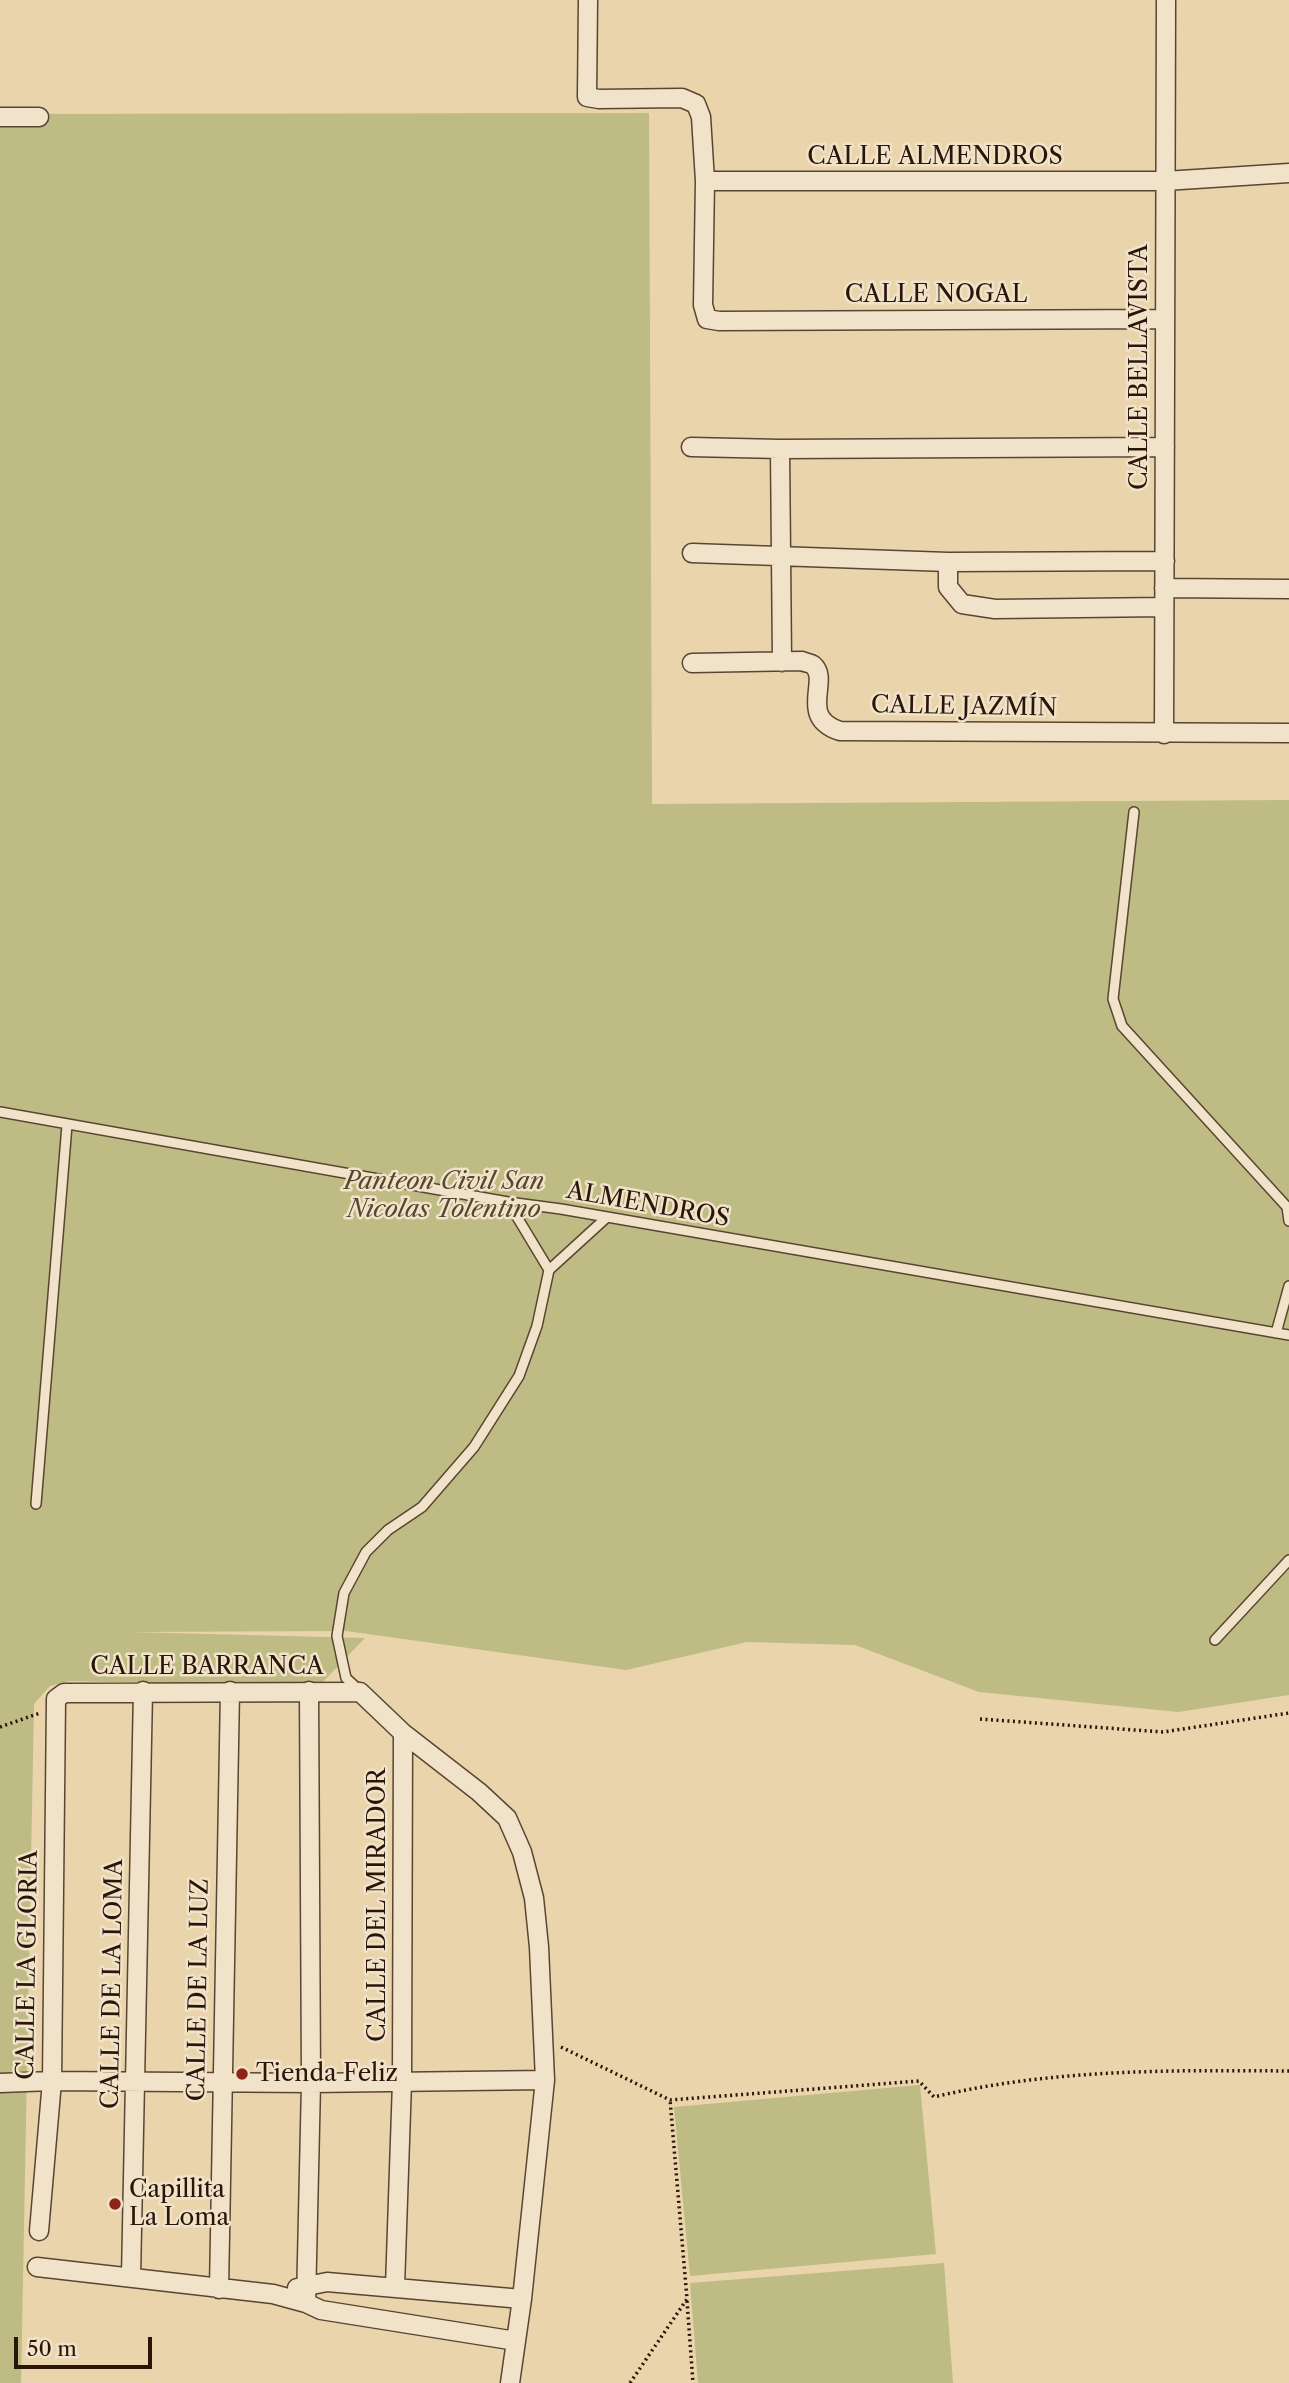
<!DOCTYPE html>
<meta charset="utf-8">
<style>
body{margin:0}
#map{position:relative;width:1289px;height:2383px;overflow:hidden;background:#e9d4ac;font-family:"Libre Caslon Text",serif}
canvas{display:block}
.scale{position:absolute;left:14px;top:2337px;width:138px;height:32px;box-sizing:border-box;border:4px solid #2a1509;border-top:0;padding-left:9px;font-size:21px;line-height:24px;white-space:nowrap;color:#2a1509;-webkit-text-stroke:5px #f1e3c9;paint-order:stroke}
</style>
<div id="map">
<canvas width="1289" height="2383"></canvas>
<div class="scale">50 m</div>
</div>
<script>
const ctx = document.querySelector('canvas').getContext('2d');
ctx.lineJoin = 'round';
function paint(path, color) { ctx.fillStyle = color; ctx.fill(path, 'evenodd'); }
function stroke(path, color, width, dash) { ctx.strokeStyle = color; ctx.lineWidth = width; ctx.lineCap = dash ? 'butt' : 'round'; ctx.setLineDash(dash || []); ctx.stroke(path); }
function write(font, color, halo, rows, align = 'center') {
  ctx.font = font + ' "Libre Caslon Text",serif'; ctx.lineWidth = 5; ctx.setLineDash([]); ctx.textBaseline = 'middle'; ctx.strokeStyle = halo; ctx.fillStyle = color; for (const [text, x, y, turn = 0] of rows) {
    ctx.save(); ctx.translate(x, y); ctx.rotate((+turn || 0) * Math.PI / 180); ctx.textAlign = isNaN(turn) ? turn : align; if (halo) ctx.strokeText(text, 0, 0); ctx.fillText(text, 0, 0); ctx.restore();
  }
}
paint(new Path2D(`
 M649,113L652,804L1289,800V1695L1178,1712L979,1692L855,1645L747,1642L626,1670L346,1631L129,1632L365,1638L318,1687L69,1681L50,1686L34,1704L21,2383H0V114Z
 M920,2085L936,2254L690,2276L674,2107Z
 M944,2263L953,2383H698L690,2283Z`), '#bebb84');
const service = new Path2D(`
 M1134,812L1113,999L1122,1026L1287,1207L1289,1221
 M0,1112L508,1202L561,1209L1289,1335
 M549,1270L606,1218
 M1276,1333L1289,1286
 M36,1504L67,1125
 M1215,1640L1289,1560
 M359,1690L346,1678L337,1636L344,1593L366,1552L388,1530L422,1507L474,1447L519,1376L537,1326L549,1270L508,1202`);
const minor = new Path2D(`
 M588,0L587,97L599,99L682,98L696,104L701,117L705,181L703,305L707,319L719,321L1165,319
 M0,117H39
 M705,181H1165L1289,173
 M691,447L780,449L1165,447
 M780,449L782,662
 M692,553L948,562L1165,561
 M948,562V587L962,604L995,609L1164,607
 M1164,588L1289,589
 M692,663L802,661C806,663 810,663 813,665C831,680 797,717 840,731L1289,733
 M1164,734L1166,0
 M0,2083L52,2081L311,2083L545,2080
 M39,2231L52,2081L56,1699L64,1693L360,1692L403,1733L479,1792L507,1818L522,1852L534,1898L539,1947L545,2080L522,2299L510,2383
 M37,2267L273,2294L306,2303L321,2310L516,2341
 M131,2277L143,1691
 M395,2287L402,2082L403,1733
 M297,2288L327,2282L522,2299
 M219,2289L230,1691
 M306,2303L311,2083L309,1691`);
stroke(service, '#5a4532', 12);
stroke(minor, '#5a4532', 21);
stroke(new Path2D(`
 M980,1719L1163,1732L1289,1713
 M0,1727L40,1713
 M561,2047L670,2100L919,2081L934,2097C1051,2069 1170,2070 1289,2071
 M687,2301L693,2383
 M630,2383L687,2299L670,2100`), '#2a1509', 3.5, [2, 3.5]);
stroke(service, '#f1e3c9', 9);
stroke(minor, '#f1e3c9', 18);
for (const [x, y, r, color] of [
 [242,2074,7,"#8f2418"],
 [115,2204,7,"#8f2418"]
]) { const dot = new Path2D(); dot.arc(x, y, r, 0, 2 * Math.PI); ctx.fillStyle = color; ctx.fill(dot); stroke(dot, '#f1e3c9', 2.5); }
write('24px', '#2a1509', '#f1e3c9', [
 ["CALLE ALMENDROS",935,157],
 ["CALLE NOGAL",936,295],
 ["CALLE BELLAVISTA",1140,367,-90],
 ["CALLE JAZMÍN",964,707,1],
 ["ALMENDROS",648,1205,10],
 ["CALLE BARRANCA",207,1667],
 ["CALLE DEL MIRADOR",378,1905,-90],
 ["CALLE LA GLORIA",28,1965,-89],
 ["CALLE DE LA LOMA",113,1984,-89],
 ["CALLE DE LA LUZ",199,1990,-89]
]);
write('italic 24px', '#56472e', '#f1e3c9', [
 ["Panteon Civil San",444,1182],
 ["Nicolas Tolentino",444,1210]
]);
write('24px', '#2a1509', '#f1e3c9', [
 ["Tienda Feliz",256,2074],
 ["Capillita",129,2190],
 ["La Loma",129,2218]
], 'left');
</script>
